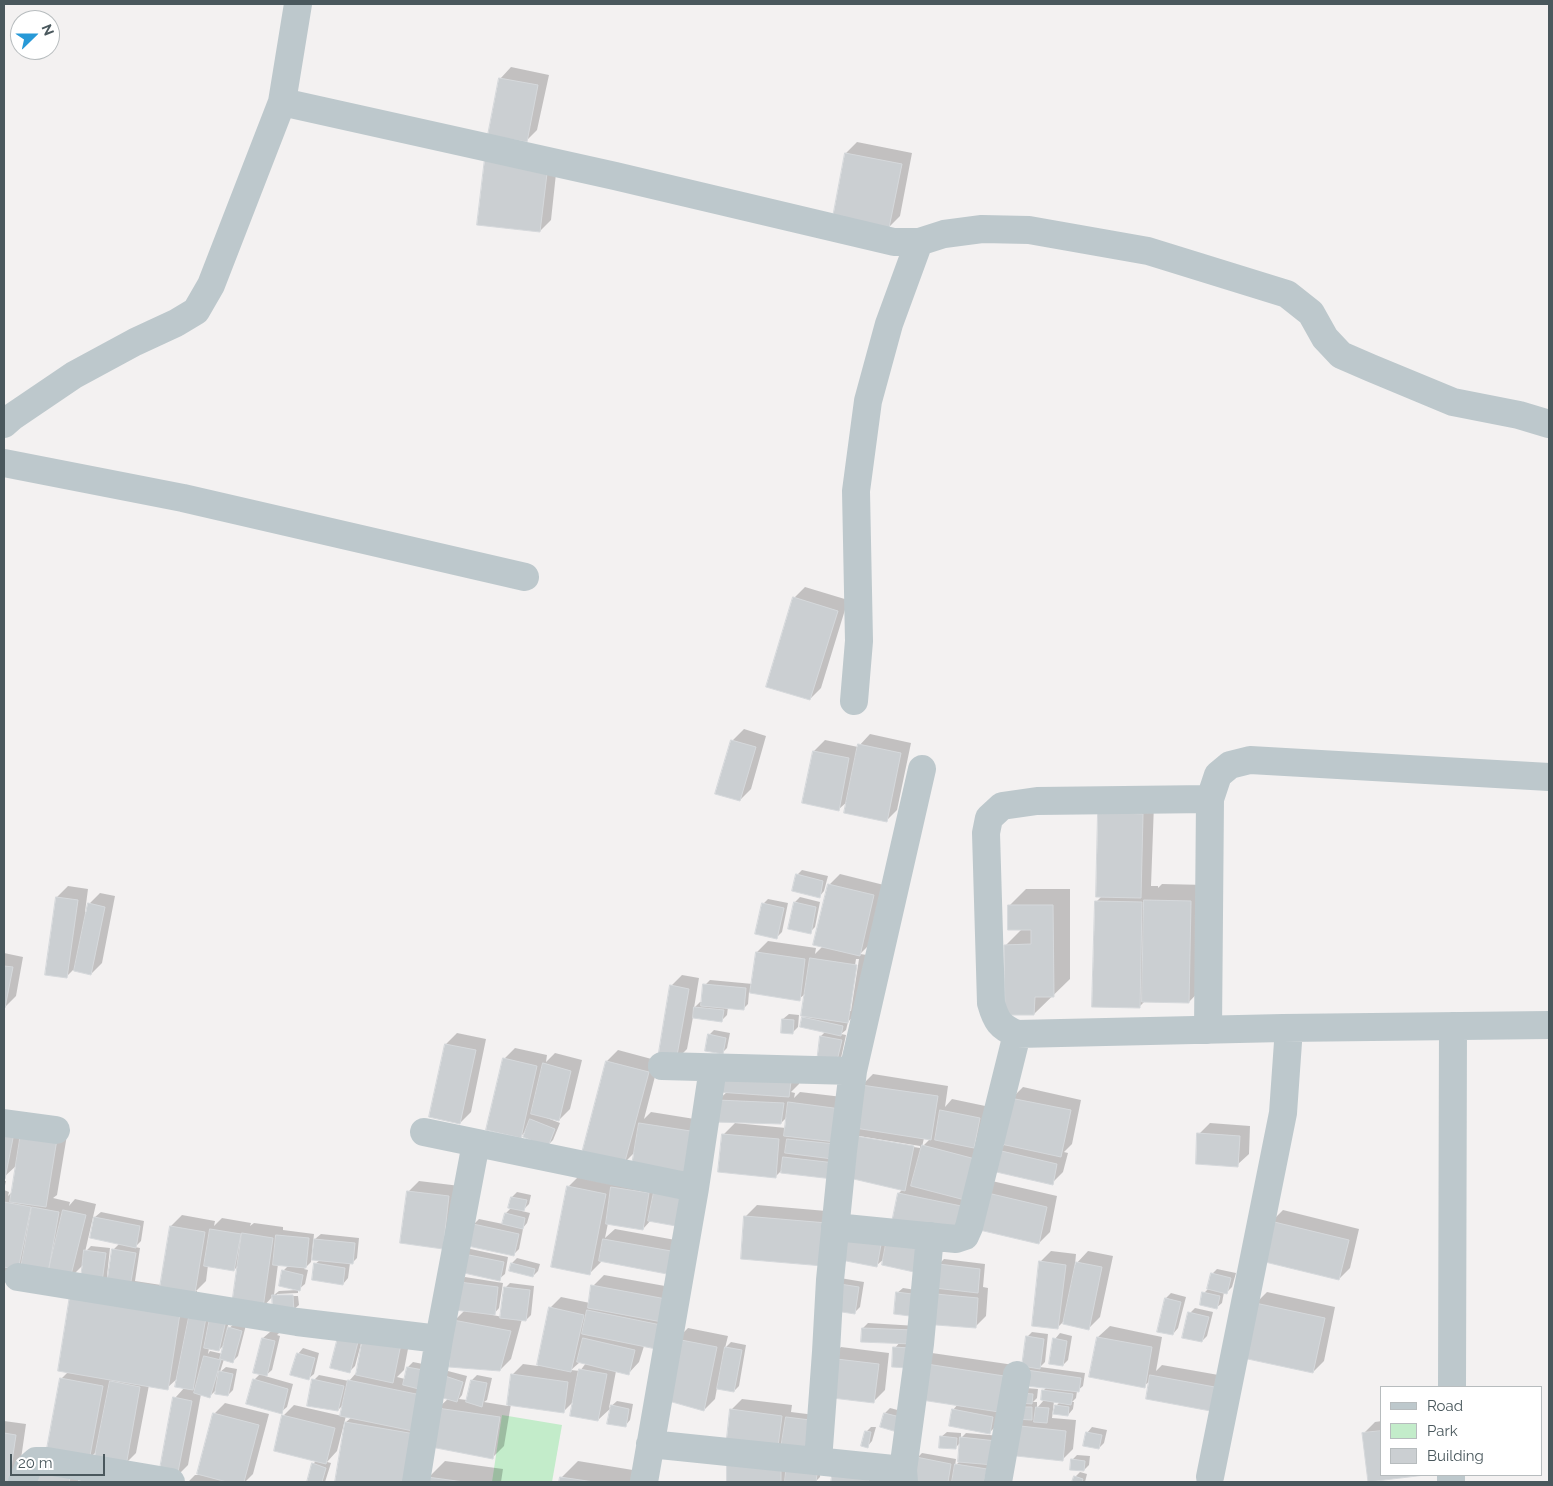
<!DOCTYPE html>
<style>
body{margin:0}
#map{position:relative;width:1553px;height:1486px;overflow:hidden;background:#f3f1f1;font-family:Raleway,sans-serif}
canvas{display:block}
.frame{position:absolute;inset:0;border:5px solid #4a585d;pointer-events:none}
.legend{position:absolute;left:1380px;top:1386px;width:162px;height:90px;box-sizing:border-box;background:#fff;border:1px solid #b7bcbe;margin:0;padding:6px 9px;list-style:none;font-size:15px;color:#4a585d}
.legend li{display:flex;align-items:center;gap:10px;height:25px}
.legend b{width:25px;border:1px solid #b7bcbe}
.north{position:absolute;left:10px;top:10px;width:50px;height:50px;box-sizing:border-box;background:#fff;border:1px solid #b7bcbe;border-radius:50%;rotate:68deg;font-size:14px;font-weight:700;line-height:20px;text-align:center;color:#4a585d}
.north::after{content:'';display:block;margin:auto;width:18px;height:22px;background:#2799d7;clip-path:polygon(50% 0,100% 100%,50% 72%,0 100%)}
.scale{position:absolute;left:10px;top:1454px;width:95px;height:22px;box-sizing:border-box;border:2px solid #4a585d;border-top:0;padding-left:6px;font-size:15px;line-height:18px;white-space:nowrap;color:#4a585d;-webkit-text-stroke:4px #fff;paint-order:stroke}
</style>
<div id="map">
<canvas width="1553" height="1486"></canvas>
<div class="frame"></div>
<ul class="legend">
<li><b style="height:6px;background:#bdc8cc"></b>Road</li>
<li><b style="height:14px;background:#c3ecca"></b>Park</li>
<li><b style="height:14px;background:#cbcfd2"></b>Building</li>
</ul>
<div class="north">N</div>
<div class="scale">20 m</div>
</div>
<script>
const ctx = document.querySelector('canvas').getContext('2d');
ctx.lineJoin = 'round';
function paint(path, color) { ctx.fillStyle = color; ctx.fill(path, 'evenodd'); }
function stroke(path, color, width, dash) { ctx.strokeStyle = color; ctx.lineWidth = width; ctx.lineCap = dash ? 'butt' : 'round'; ctx.setLineDash(dash || []); ctx.stroke(path); }
paint(new Path2D(`
 M502,1415L562,1425L552,1482H492Z`), '#c3ecca');
paint(new Path2D(`
 M511,67L549,75L537,130L526,141L500,79Z
 M857,142L912,153L900,216L889,227L846,153Z
 M558,155L551,220L540,231L479,224Z
 M805,587L848,600L821,688L810,699L794,598Z
 M744,729L766,736L751,789L740,800L717,793L733,740Z
 M870,734L911,743L897,810L886,821L848,801L839,809L814,751L825,740L858,747Z
 M1154,804L1151,886H1158V888L1162,884L1207,885L1205,985L1189,1002L1145,1001L1139,1007L1096,902L1102,896L1100,813Z
 M802,870L828,876L824,891L819,897L797,875Z
 M840,874L884,885L870,944L860,954L867,955L858,1011L848,1022L846,1030L841,1034L846,1035L841,1058L835,1064L821,1036L826,1031L803,1017L805,1015L806,993L799,999L749,992L748,1004L743,1009L728,1007L727,1015L722,1020L693,1017L687,1049L676,1060L671,986L682,975L699,978L694,1008L700,1002H703L705,985L710,980L753,984L757,952L768,941L816,948L815,954L823,946L829,885ZM856,959H859L851,1011H848Z
 M68,886L88,889L85,912H87L89,904L100,893L115,896L102,963L91,974L73,970L66,977L57,897Z
 M1026,889H1070V979L1034,1014L1006,945L1022,929L1009,906Z
 M800,897L820,902L815,927L810,932L795,902Z
 M768,899L788,903L782,932L777,937L763,904Z
 M4,953L23,957L16,996L5,1007Z
 M789,1014L799,1015L798,1027L793,1032H782L783,1019Z
 M714,1030L730,1033L727,1048L722,1053L709,1035Z
 M457,1033L486,1039L471,1112L460,1123L446,1044Z
 M515,1048L547,1055L546,1062L555,1053L582,1060L570,1109L559,1120L547,1117V1118L560,1123L553,1140L548,1145L527,1130L520,1137L504,1059Z
 M618,1050L659,1061L644,1119L651,1112L707,1121L701,1162L635,1152L624,1163L607,1061Z
 M802,1064L799,1084L791,1092L795,1093L794,1098L800,1092L851,1098L838,1172L783,1169L776,1176L723,1135L735,1123L786,1128L787,1117L781,1123L718,1100L727,1092Z
 M873,1074L948,1086L945,1107L952,1099L990,1107L985,1135L975,1145L989,1149L976,1197L885,1258L877,1265L837,1258L892,1228L899,1193L903,1189L846,1176L862,1085ZM859,1136L920,1146V1148L859,1138ZM924,1138L930,1139L922,1147Z
 M1023,1087L1081,1100L1072,1144L1064,1152L1068,1153L1063,1172L1052,1183L998,1151L1005,1144L1012,1098Z
 M4,1118L68,1129L57,1195L53,1198L70,1202L69,1206L75,1199L96,1204L85,1252L91,1246L110,1248L107,1276L109,1277L113,1250L120,1243L92,1237L95,1217L101,1212L144,1221L141,1241L135,1247L140,1248L135,1281L161,1285L171,1226L182,1215L215,1221L214,1226L222,1218L251,1223L250,1226L254,1223L283,1227V1230L314,1234L311,1262L304,1269L308,1270L305,1284L299,1289L283,1271L289,1265L278,1264L274,1295L279,1291L298,1290V1293L277,1294V1296H298L299,1305L293,1310L273,1296L263,1307L239,1265L234,1270L208,1265L206,1281L196,1291H197L194,1310L231,1311L227,1330L235,1323L246,1325L238,1356L233,1361L224,1359L220,1372L226,1367L237,1369L233,1390L228,1395L217,1389L210,1396L201,1394L188,1465L177,1476L175,1398L185,1387L179,1377L167,1388L149,1385L136,1453L125,1464L147,1482H81L83,1472L94,1460L97,1451L88,1460L82,1459L78,1482H36L50,1453L61,1379L68,1372L84,1264L70,1278L24,1261L17,1268L10,1267L4,1287V1181H6L4,1190L9,1192L8,1196L13,1191L17,1165L4,1177ZM225,1344L223,1354L210,1351L208,1354L209,1348L219,1350Z
 M1210,1123L1250,1126L1249,1154L1237,1165L1199,1134Z
 M579,1176L659,1182L651,1220L643,1229L608,1223L605,1238L615,1229L681,1241L677,1261L601,1260V1262L590,1273L568,1187Z
 M419,1181L460,1186L453,1237L402,1242L408,1192Z
 M992,1181L1057,1196L1050,1232L1039,1243L973,1227Z
 M517,1192L531,1195L529,1204L522,1211L530,1213L527,1223L522,1229H523L519,1249L514,1254L474,1224L479,1219L503,1224L506,1213L512,1207V1197Z
 M757,1205L838,1212L834,1254L742,1258L746,1216Z
 M1283,1210L1359,1229L1350,1268L1339,1279L1272,1221Z
 M321,1234L359,1238L357,1258L352,1263H350L348,1278L343,1284L315,1264L320,1260L315,1239Z
 M466,1248L508,1257L505,1274L499,1279L457,1270Z
 M1051,1251L1076,1254L1075,1265L1088,1251L1113,1256L1100,1317L1089,1328L1066,1319L1057,1328L1040,1262Z
 M517,1258L540,1264L538,1271L533,1276L512,1263Z
 M944,1259L985,1264L983,1287L988,1288L986,1316L975,1327L924,1323L939,1264Z
 M1217,1269L1236,1273L1232,1287L1227,1292H1224L1222,1303L1216,1308L1204,1293L1209,1288L1212,1274Z
 M604,1275L676,1288L673,1309L644,1346L639,1362L628,1374L616,1371L609,1408L617,1401L633,1404L630,1420L625,1426L612,1407L598,1420L574,1401L564,1411L511,1404L504,1446L493,1457L438,1408L449,1398L443,1376L448,1371L467,1376L462,1395L459,1399L467,1400L472,1380L477,1375L492,1378L487,1400L484,1402L508,1406L512,1375L523,1364L538,1366L550,1308L561,1297L590,1303L593,1286ZM580,1362L586,1363L580,1371L571,1370Z
 M465,1277L503,1283L499,1308L493,1315L502,1317L505,1288L510,1283L534,1286L531,1315L526,1320L522,1319L511,1359L500,1370L454,1321L465,1310L460,1282Z
 M840,1278L864,1282L860,1307L855,1312Z
 M903,1288L916,1290L909,1314L897,1293Z
 M1267,1292L1335,1307L1324,1361L1313,1372L1256,1303Z
 M1171,1293L1186,1297L1178,1328L1173,1334L1166,1298Z
 M1195,1308L1213,1312L1207,1336L1202,1341L1190,1313Z
 M868,1323L917,1326L913,1362L895,1348L900,1342L863,1328Z
 M1110,1326L1162,1337L1156,1371L1162,1365L1230,1377L1226,1400L1151,1380L1144,1386L1091,1376L1098,1337Z
 M688,1328L728,1336L725,1348L731,1342L746,1345L739,1386L734,1391L717,1388L715,1399L704,1410L677,1339Z
 M283,1329L277,1335L280,1336L272,1370L265,1376L293,1384L287,1407L281,1412L254,1380L261,1373L263,1338L270,1332Z
 M1032,1332L1048,1334L1045,1362L1040,1367L1085,1373L1083,1386L1077,1391L1076,1398L1072,1402H1074L1073,1409L1068,1415L1056,1406L1060,1402L1054,1401L1052,1418L1076,1420L1073,1449L1062,1460L1009,1454L1026,1388L1038,1389L1037,1398L1033,1402H1037V1408L1044,1400L1043,1391L1047,1387L1019,1383L1026,1365L1027,1337Z
 M411,1333L404,1370L397,1377L405,1379L408,1367L413,1362L428,1365L420,1482H336L346,1422L352,1417L346,1416L337,1451L327,1462L331,1463L325,1482H308L313,1464L317,1460L283,1416L294,1405L342,1416L344,1404L338,1410L314,1380L319,1375L349,1381L357,1372L363,1345L361,1344L355,1366L350,1371L339,1337Z
 M1060,1333L1072,1336L1068,1360L1063,1365L1055,1339Z
 M841,1347L889,1353L885,1390L874,1401L830,1358Z
 M303,1348L319,1353L314,1374L308,1379L298,1354Z
 M932,1353L1014,1365L995,1427L990,1432L953,1410L958,1404L916,1398Z
 M742,1399L792,1405L791,1412L815,1415L822,1462L820,1477L815,1482L791,1480V1482H729L731,1410Z
 M225,1403L269,1414L253,1474L245,1482H188L195,1475H198L214,1414Z
 M890,1408L905,1412L882,1426L885,1413Z
 M4,1421L26,1424L19,1473L10,1482H4Z
 M1382,1421V1475H1420L1369,1480L1364,1433L1375,1422Z
 M871,1427H876L872,1441L867,1447L866,1432Z
 M1092,1427L1107,1430L1104,1443L1099,1448L1087,1433Z
 M947,1432L961,1433V1438L966,1433L1001,1436L988,1482H913L917,1458L922,1453L956,1459L955,1466L959,1462L961,1442L955,1448L941,1437Z
 M1077,1455L1090,1456L1089,1465L1084,1470L1072,1460Z
 M445,1461L503,1469L501,1482H427L428,1478Z
 M578,1461L645,1472L644,1482H560L561,1478Z
 M873,1471L872,1482H832L834,1472Z
 M1080,1472L1087,1474L1085,1482H1073L1075,1477Z`), '#0003');
const building = new Path2D(`
 M499,78L538,85L527,142L488,135Z
 M845,153L902,164L889,228L833,217Z
 M485,158L548,165L540,232L477,225Z
 M793,597L838,611L810,700L766,687Z
 M731,740L756,747L740,801L715,794Z
 M858,744L901,753L887,822L844,813Z
 M813,751L849,758L839,811L802,803Z
 M1098,812L1143,814L1141,898L1096,897Z
 M796,874L823,881L820,898L792,891Z
 M828,884L874,895L860,956L813,945Z
 M56,897L78,900L67,978L45,975Z
 M1144,900L1191,901L1189,1003L1142,1002Z
 M1095,901L1142,902L1140,1008L1092,1007Z
 M794,902L816,907L811,934L788,929Z
 M88,903L105,907L91,975L74,971Z
 M762,903L784,908L777,939L755,934Z
 M1008,905H1053L1054,997H1035L1034,1015H1005L1004,945L1031,944V930H1008Z
 M756,952L805,959L800,1001L750,993Z
 M810,958L857,965L848,1023L801,1016Z
 M4,966L13,967L5,1008H4Z
 M703,984L746,988L744,1010L701,1006Z
 M670,985L689,989L676,1061L658,1058Z
 M694,1007L724,1010L722,1022L693,1018Z
 M802,1017L843,1026L841,1036L800,1027Z
 M782,1019L794,1020L793,1034L781,1033Z
 M708,1034L726,1038L723,1054L705,1051Z
 M820,1036L842,1040L836,1065L817,1062Z
 M445,1044L476,1050L460,1124L429,1117Z
 M503,1058L537,1066L521,1138L486,1130Z
 M606,1061L649,1072L624,1165L582,1153Z
 M543,1063L571,1071L559,1121L531,1114Z
 M719,1073L792,1074L789,1097L718,1092Z
 M861,1085L938,1096L931,1140L855,1128Z
 M1010,1098L1071,1110L1061,1157L1001,1144Z
 M717,1100L784,1103L781,1124L715,1122Z
 M788,1102L841,1109L836,1142L784,1136Z
 M940,1110L980,1118L974,1148L935,1140Z
 M530,1119L555,1129L548,1147L523,1137Z
 M639,1123L697,1132L690,1174L632,1165Z
 M4,1131L14,1133L5,1179H4Z
 M21,1133L57,1139L46,1207L10,1202Z
 M1197,1133L1240,1136L1238,1167L1196,1164Z
 M722,1134L779,1139L776,1178L718,1172Z
 M850,1135L914,1146L905,1191L845,1177Z
 M787,1139L835,1144L833,1159L785,1153Z
 M922,1145L979,1160L969,1201L911,1186Z
 M997,1150L1057,1164L1053,1185L992,1171Z
 M783,1157L835,1163L833,1179L781,1173Z
 M567,1186L606,1194L590,1275L551,1267Z
 M611,1187L649,1193L643,1230L606,1224Z
 M407,1191L449,1196L443,1249L400,1243Z
 M979,1191L1047,1207L1039,1244L971,1228Z
 M654,1192L682,1197L676,1226L648,1221Z
 M898,1193L966,1207L959,1233L891,1227Z
 M511,1197L527,1200L524,1211L508,1208Z
 M4,1202L31,1207L18,1270L4,1267Z
 M32,1207L59,1212L48,1273L21,1268Z
 M63,1210L86,1215L70,1279L48,1273Z
 M505,1213L525,1218L523,1229L502,1224Z
 M744,1216L827,1223L823,1266L741,1259Z
 M94,1217L140,1226L136,1248L90,1238Z
 M1270,1221L1349,1240L1339,1280L1261,1261Z
 M473,1224L519,1234L514,1256L468,1246Z
 M170,1226L205,1232L195,1293L160,1287Z
 M210,1229L241,1234L234,1271L204,1266Z
 M841,1231L882,1239L877,1267L836,1259Z
 M242,1233L273,1238L263,1308L232,1304Z
 M276,1235L309,1238L306,1268L273,1265Z
 M314,1239L355,1243L353,1264L312,1260Z
 M603,1239L671,1251L667,1274L599,1261Z
 M887,1239L919,1245L914,1272L882,1265Z
 M112,1249L136,1253L130,1287L107,1283Z
 M84,1250L106,1253L102,1282L81,1279Z
 M459,1253L504,1262L500,1281L455,1271Z
 M1039,1261L1066,1265L1058,1329L1032,1326Z
 M1076,1262L1102,1267L1089,1330L1063,1324Z
 M314,1263L345,1268L343,1285L312,1280Z
 M511,1263L535,1269L533,1277L509,1271Z
 M938,1264L980,1269L978,1293L935,1288Z
 M282,1270L303,1275L300,1291L279,1286Z
 M1211,1273L1231,1278L1227,1294L1207,1289Z
 M459,1282L498,1287L495,1315L455,1310Z
 M833,1283L859,1287L855,1314L829,1310Z
 M591,1285L666,1299L662,1322L588,1308Z
 M504,1287L530,1290L526,1321L500,1318Z
 M71,1289L181,1307L168,1390L58,1371Z
 M896,1292L912,1294L910,1316L894,1314Z
 M1202,1292L1220,1296L1217,1309L1200,1305Z
 M925,1293L978,1298L976,1328L923,1324Z
 M272,1295H293L294,1312H273Z
 M1165,1298L1181,1302L1173,1335L1157,1332Z
 M1255,1303L1325,1318L1313,1373L1243,1358Z
 M549,1307L584,1315L571,1372L537,1365Z
 M587,1310L661,1325L656,1349L582,1334Z
 M190,1312H207L193,1390L175,1387Z
 M1188,1312L1209,1317L1202,1342L1182,1338Z
 M211,1313L227,1316L219,1351L204,1348Z
 M453,1320L511,1331L500,1371L449,1367Z
 M228,1327L242,1331L233,1363L220,1359Z
 M862,1328L913,1330L912,1344L861,1342Z
 M363,1336L401,1344L393,1383L356,1375Z
 M1026,1336L1044,1339L1040,1369L1022,1366Z
 M338,1337L358,1342L350,1373L330,1368Z
 M1097,1337L1152,1347L1145,1388L1089,1377Z
 M262,1338L275,1341L267,1376L253,1373Z
 M583,1338L635,1350L629,1375L577,1362Z
 M1053,1338L1067,1341L1063,1366L1049,1364Z
 M676,1339L717,1347L704,1411L665,1400Z
 M725,1347L742,1350L734,1392L717,1389Z
 M893,1347L910,1348L908,1368L892,1367Z
 M297,1353L315,1358L309,1380L290,1375Z
 M204,1356L221,1360L210,1398L194,1393Z
 M828,1358L879,1364L874,1403L824,1397Z
 M920,1363L1004,1376L999,1412L915,1399Z
 M407,1367L423,1370L419,1389L403,1385Z
 M579,1369L607,1374L598,1421L570,1416Z
 M1020,1369L1081,1378L1079,1392L1018,1385Z
 M219,1371L233,1374L228,1396L215,1394Z
 M511,1374L568,1382L564,1413L507,1405Z
 M442,1375L463,1382L457,1402L436,1396Z
 M1150,1375L1220,1388L1216,1412L1146,1399Z
 M60,1378L103,1386L89,1461L46,1454Z
 M253,1379L288,1389L282,1414L246,1404Z
 M312,1379L344,1386L338,1411L307,1406Z
 M348,1380L421,1395L413,1431L340,1416Z
 M471,1380L487,1383L482,1407L466,1402Z
 M110,1381L140,1387L126,1466L94,1461Z
 M1042,1390L1073,1394L1071,1405L1041,1400Z
 M1020,1393L1033,1394L1032,1404L1019,1403Z
 M173,1397L192,1401L177,1477L159,1474Z
 M611,1405L629,1409L626,1427L607,1424Z
 M1055,1405L1069,1407L1068,1416L1053,1414Z
 M1016,1407H1032V1420L1015,1419Z
 M1036,1407L1049,1408L1047,1423L1034,1422Z
 M437,1408L500,1417L493,1459L431,1447Z
 M730,1409L782,1416L777,1454L726,1447Z
 M952,1409L993,1417L990,1434L949,1426Z
 M213,1413L259,1425L244,1482H227L197,1474Z
 M884,1413L900,1417L897,1432L880,1427Z
 M282,1415L335,1428L326,1464L274,1451Z
 M786,1417L810,1420L806,1451L781,1448Z
 M345,1422L415,1434L407,1482H335Z
 M1011,1425L1066,1431L1063,1461L1007,1455Z
 M865,1431L871,1432L868,1448L861,1446Z
 M1382,1431V1475H1425L1368,1482L1362,1433Z
 M1086,1432L1102,1435L1099,1449L1083,1446Z
 M4,1433L16,1435L9,1482H4Z
 M940,1436L957,1438L956,1449L939,1448Z
 M960,1437L996,1441L994,1465L958,1462Z
 M916,1457L951,1464L948,1482H912Z
 M1071,1459L1085,1461L1084,1471L1070,1470Z
 M727,1461L781,1462V1482H727Z
 M38,1463L72,1471L69,1482H34Z
 M312,1463L326,1468L322,1482H307Z
 M787,1464L818,1467L816,1482L785,1481Z
 M955,1464L987,1469L984,1482H952Z
 M833,1471L869,1476L868,1482H831Z
 M1074,1476L1083,1479L1082,1482H1072Z
 M427,1477L464,1482H426Z
 M560,1477L594,1482H559Z`);
paint(building, '#cbcfd2');
stroke(building, '#d5d8db', 1);
stroke(new Path2D(`
 M282,102L615,176L894,242H919L944,234L982,229L1029,230L1148,251L1287,294L1311,313L1325,338L1341,355L1371,368L1453,402L1519,415L1549,424
 M4,424L12,417L74,375L135,342L176,323L196,311L211,285L282,102L298,4
 M4,463L183,498L525,577
 M854,701L859,641L856,491L868,401L889,324L919,242
 M1210,799L1037,801L1002,806L989,818L986,833L991,1003C996,1021 1000,1027 1017,1034L1283,1028L1549,1025
 M1208,1030L1210,799L1218,775L1230,765L1250,760L1549,777
 M662,1066L853,1071
 M4,1123L56,1130
 M424,1132L695,1188
 M835,1227L956,1239L965,1236L969,1227L1017,1034
 M18,1277L297,1322L439,1339
 M1452,1387L1453,1026
 M650,1444L903,1470
 M818,1461L826,1352L830,1280L843,1151L853,1071L922,769
 M1210,1477L1283,1113L1289,1028
 M22,1482L28,1468L36,1461H47L171,1482
 M416,1482L439,1339L476,1143
 M644,1482L695,1188L713,1068
 M904,1482L903,1470L920,1344L930,1236
 M998,1482L1017,1375
 M1451,1482V1475`), '#bdc8cc', 28);
</script>
